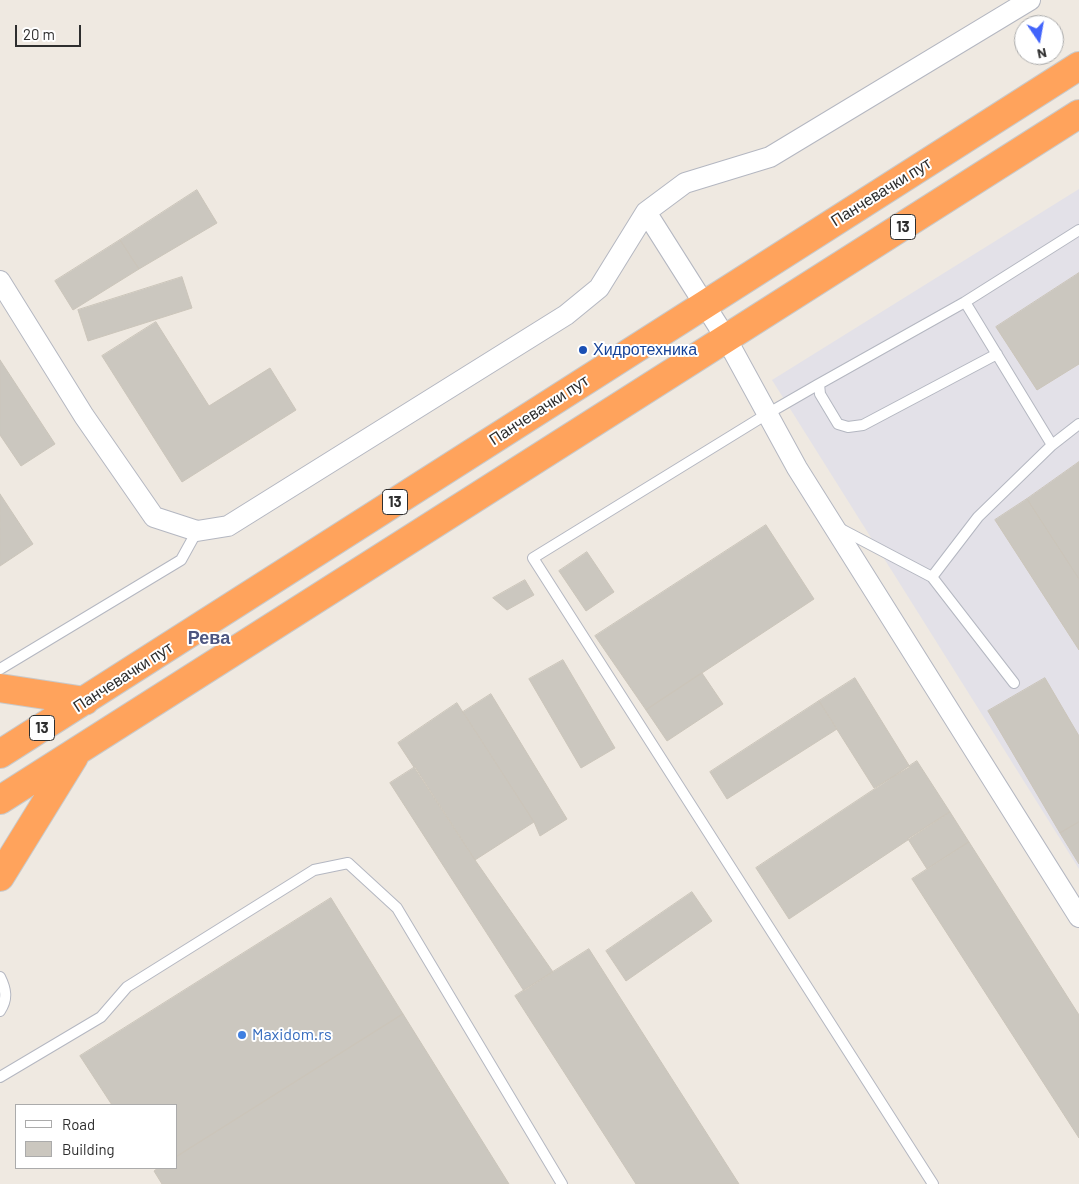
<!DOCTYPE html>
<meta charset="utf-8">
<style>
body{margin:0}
#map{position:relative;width:1079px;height:1184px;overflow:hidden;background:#efe9e1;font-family:Barlow,sans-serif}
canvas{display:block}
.legend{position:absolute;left:15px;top:1104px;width:162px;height:65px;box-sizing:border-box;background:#fff;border:1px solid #ababab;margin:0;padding:6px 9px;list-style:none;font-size:15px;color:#2e2e2e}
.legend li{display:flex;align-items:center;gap:10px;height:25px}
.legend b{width:25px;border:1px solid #ababab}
.north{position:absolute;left:1014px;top:15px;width:50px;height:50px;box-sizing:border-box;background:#fff;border:1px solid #ababab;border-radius:50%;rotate:168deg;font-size:14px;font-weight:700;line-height:20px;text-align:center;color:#2e2e2e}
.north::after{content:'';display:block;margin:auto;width:18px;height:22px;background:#4264fb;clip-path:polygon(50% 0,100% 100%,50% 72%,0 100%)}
.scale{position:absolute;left:15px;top:25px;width:66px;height:22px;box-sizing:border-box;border:2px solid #2e2e2e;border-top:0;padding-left:6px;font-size:15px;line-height:18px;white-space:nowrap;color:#2e2e2e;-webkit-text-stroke:4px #fff;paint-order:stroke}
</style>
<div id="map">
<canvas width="1079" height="1184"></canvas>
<ul class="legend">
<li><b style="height:6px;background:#fff"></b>Road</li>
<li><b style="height:14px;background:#cbc7bf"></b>Building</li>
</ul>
<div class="north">N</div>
<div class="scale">20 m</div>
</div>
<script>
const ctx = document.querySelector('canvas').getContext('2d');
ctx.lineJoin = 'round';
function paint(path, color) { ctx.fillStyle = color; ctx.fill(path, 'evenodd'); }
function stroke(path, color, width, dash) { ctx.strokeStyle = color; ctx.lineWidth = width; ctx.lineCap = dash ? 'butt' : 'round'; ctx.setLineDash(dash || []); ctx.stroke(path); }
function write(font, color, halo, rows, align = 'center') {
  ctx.font = font + ' Barlow,sans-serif'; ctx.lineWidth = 4; ctx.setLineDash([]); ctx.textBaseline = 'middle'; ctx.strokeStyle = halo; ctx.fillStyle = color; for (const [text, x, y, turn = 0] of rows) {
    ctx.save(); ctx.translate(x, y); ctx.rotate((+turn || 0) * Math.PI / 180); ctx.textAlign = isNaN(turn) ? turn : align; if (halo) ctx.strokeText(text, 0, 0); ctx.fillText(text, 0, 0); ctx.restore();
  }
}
paint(new Path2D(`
 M1079,189V869L772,380Z`), '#e3e1e8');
const building = new Path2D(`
 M197,190L217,223L139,269L120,240Z
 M120,240L139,269L73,310L55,281Z
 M1079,273V364L1037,390L996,327Z
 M182,277L192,308L88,341L78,310Z
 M156,322L209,406L270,368L296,410L182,482L102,356Z
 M0,360L55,444L21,466L0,435Z
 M1079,462V579L1027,499Z
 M0,494L33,544L0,566Z
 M1027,499L1079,579V650L995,520Z
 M766,525L814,599L646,710L595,636Z
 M587,552L614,592L586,611L559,571Z
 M525,580L534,595L507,610L493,598Z
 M563,660L615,748L581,768L529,679Z
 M702,673L723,704L667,741L646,710Z
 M855,678L910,767L874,788L819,701Z
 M1045,678L1079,736V822L1060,833L988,711Z
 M491,694L567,819L540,836L534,822L463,712Z
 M819,701L837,729L727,799L710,772Z
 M457,703L534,822L475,860L398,743Z
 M917,761L950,812L789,919L756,868Z
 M415,767L475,860L553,972L524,991L390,783Z
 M950,812L969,842L927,869L908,839Z
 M1079,822V864L1060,833Z
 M969,842L1079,1015V1138L912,879Z
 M692,892L712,921L626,981L606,951Z
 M331,898L403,1014L176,1157V1105H112L80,1056Z
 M589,949L739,1184H636L515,996Z
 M403,1014L509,1184H162L154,1171L158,1168H176V1157Z`);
paint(building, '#cbc7bf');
stroke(building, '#cbc5ba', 1);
const lane = new Path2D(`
 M965,302L819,384L820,394L838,424L848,427L863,425L997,354
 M819,384L767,414L533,558L933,1184
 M1052,445L1079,424
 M839,528L932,577L1014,683
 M932,577L978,517L1052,445L965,302L1079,230
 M0,669L181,560L197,531
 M0,977C6,989 8,999 0,1011
 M0,1077L101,1017L127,987L314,870L348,863L397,908L562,1184`);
const street = new Path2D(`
 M646,212L727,340L797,468L1079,917
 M0,281L84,416L154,517L197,531L228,526L566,315L599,288L646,212L685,183L770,157L1030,0`);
const highway = new Path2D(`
 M0,688L85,701
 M0,754L1079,66
 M0,800L1079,114
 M0,877L74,757`);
stroke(lane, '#b4b7c1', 12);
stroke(street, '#b4b7c1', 22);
stroke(highway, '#c9c9c9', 30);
stroke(lane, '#fff', 10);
stroke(street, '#fff', 20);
stroke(highway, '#ffa35c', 28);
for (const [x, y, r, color] of [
 [583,350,5,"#1a4fb4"],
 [242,1035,5,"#3f7fe0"]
]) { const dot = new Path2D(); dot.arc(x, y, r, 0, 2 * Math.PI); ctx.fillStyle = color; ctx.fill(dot); stroke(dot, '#fff', 2); }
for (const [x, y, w] of [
 [903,227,25],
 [395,502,25],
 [42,728,25]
]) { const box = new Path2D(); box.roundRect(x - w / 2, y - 12.5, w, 25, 4); ctx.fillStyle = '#fff'; ctx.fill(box); stroke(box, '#2e2e2e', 1); }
write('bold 15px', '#2e2e2e', null, [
 ["13",903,227],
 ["13",395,502],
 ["13",42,728]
]);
write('16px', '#2e2e2e', '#fff', [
 ["Панчевачки пут",881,192,-32],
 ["Панчевачки пут",539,410,-33],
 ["Панчевачки пут",123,677,-33]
]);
write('16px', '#164399', '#fff', [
 ["Хидротехника",593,350]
], 'left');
write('16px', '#366cbe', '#fff', [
 ["Maxidom.rs",252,1035]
], 'left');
write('bold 18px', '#4d5680', '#fff', [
 ["Рева",209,638]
]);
</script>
